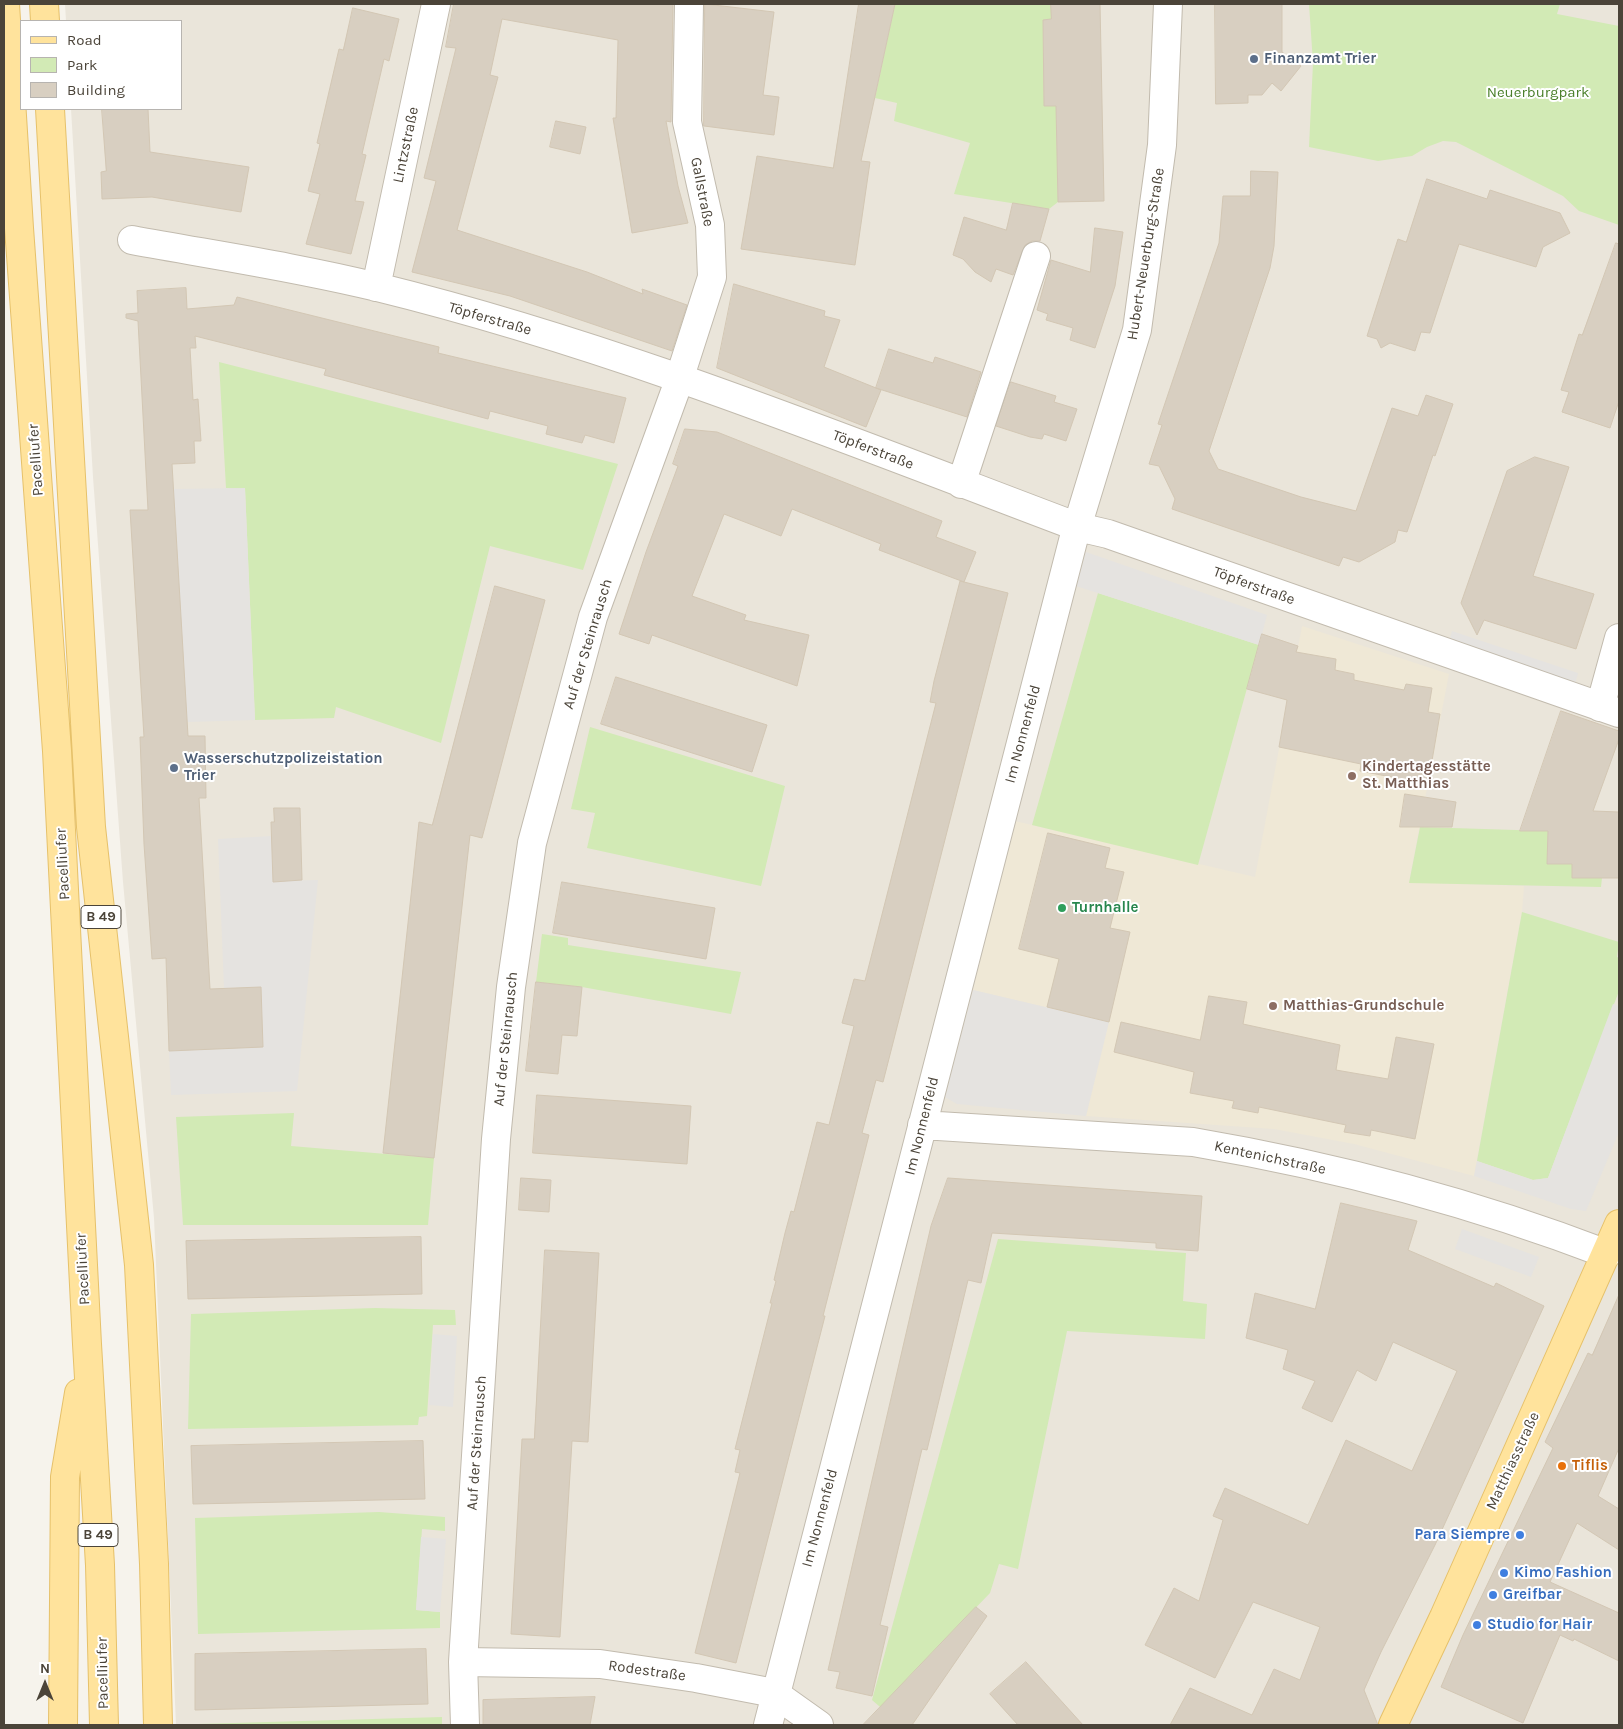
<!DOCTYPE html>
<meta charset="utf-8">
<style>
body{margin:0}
#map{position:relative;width:1623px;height:1729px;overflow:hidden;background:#f6f3ec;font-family:Karla,sans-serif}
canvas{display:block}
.frame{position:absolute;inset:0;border:5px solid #4b4439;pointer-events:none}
.legend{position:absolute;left:20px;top:20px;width:162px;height:90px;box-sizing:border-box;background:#fff;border:1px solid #b7b4b0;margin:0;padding:6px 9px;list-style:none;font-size:15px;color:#4b4439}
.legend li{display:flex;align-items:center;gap:10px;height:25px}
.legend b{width:25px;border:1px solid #b7b4b0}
.north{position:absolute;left:20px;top:1659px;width:50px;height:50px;-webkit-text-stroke:4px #fff;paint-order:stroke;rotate:0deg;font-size:14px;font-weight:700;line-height:20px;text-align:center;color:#4b4439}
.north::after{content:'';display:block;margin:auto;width:18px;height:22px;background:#4b4439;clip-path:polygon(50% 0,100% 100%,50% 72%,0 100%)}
</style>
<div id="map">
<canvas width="1623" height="1729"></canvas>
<div class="frame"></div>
<ul class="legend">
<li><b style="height:6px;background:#ffe39c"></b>Road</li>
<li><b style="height:14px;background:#d2eab5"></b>Park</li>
<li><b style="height:14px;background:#d8cfc1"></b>Building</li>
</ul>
<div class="north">N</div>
</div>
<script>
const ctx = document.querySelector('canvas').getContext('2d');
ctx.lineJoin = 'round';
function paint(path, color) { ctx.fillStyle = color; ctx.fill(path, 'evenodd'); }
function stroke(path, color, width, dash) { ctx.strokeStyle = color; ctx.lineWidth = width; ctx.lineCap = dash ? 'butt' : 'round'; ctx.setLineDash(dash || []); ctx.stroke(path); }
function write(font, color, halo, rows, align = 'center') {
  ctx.font = font + ' Karla,sans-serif'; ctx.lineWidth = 4; ctx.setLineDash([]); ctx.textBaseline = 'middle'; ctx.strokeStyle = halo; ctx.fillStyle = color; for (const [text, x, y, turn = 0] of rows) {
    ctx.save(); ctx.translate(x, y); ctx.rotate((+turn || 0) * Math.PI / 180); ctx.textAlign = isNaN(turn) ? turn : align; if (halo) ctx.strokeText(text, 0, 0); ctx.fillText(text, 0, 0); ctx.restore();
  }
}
paint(new Path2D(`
 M65,4H1619V1725H176L154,1218L123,882L93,477L71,109H181V21H66Z`), '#eae5da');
paint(new Path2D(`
 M1302,626L1449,674L1409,882L1524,886L1522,912L1474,1176L1354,1144L1274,1129L1086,1116L1108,1022L973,990L1015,821L1255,877Z`), '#efe8d6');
paint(new Path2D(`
 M895,4H1051V19L1043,20L1044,106H1056L1058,202L1049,209L954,194L970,143L894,121L897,103L875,98Z
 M1309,4H1560L1557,14L1619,26V225L1579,211L1563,196L1456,142L1443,141L1427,147L1412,156L1378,161L1309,147L1313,63Z
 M219,362L618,464L583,570L490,546L441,743L336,707L334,718L255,720L245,489L226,488Z
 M1098,593L1259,645L1198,865L1032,825Z
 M590,727L785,786L761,886L587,848L595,813L571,809Z
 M1420,827L1548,831L1547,864H1572V878H1602L1601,887L1409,883Z
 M1522,912L1619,942L1617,957L1619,958V991L1548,1178L1533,1180L1477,1161Z
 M542,934L568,938V945L741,972L731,1014L582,987L536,982Z
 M294,1113L291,1146L434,1158L428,1225H183L176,1117Z
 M998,1239L1186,1253L1183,1301L1207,1304L1205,1339L1067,1331L1018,1569L999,1564L990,1593L908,1678L886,1712L872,1700Z
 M375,1308L455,1310L456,1325H433L427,1416L419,1417L418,1425L188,1429L191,1314Z
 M379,1512L445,1517V1531L422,1529L416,1610L440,1612V1628L198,1634L195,1518Z
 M442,1717V1725L198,1724Z`), '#d2eab5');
paint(new Path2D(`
 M245,488L255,720L187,722L173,489Z
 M1086,552L1267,615L1259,645L1076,586Z
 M1452,631L1578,673L1575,684L1449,642Z
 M272,836L273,881L318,880L297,1091L171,1095L169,1051L263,1047L261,987L224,988L218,839Z
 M973,990L1109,1022L1086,1116L957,1104L945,1097Z
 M1613,1004L1619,1006V1132L1586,1211L1571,1209L1474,1176L1477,1161L1533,1180L1548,1178Z
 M1462,1229L1539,1257L1531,1277L1455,1249Z
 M433,1334L457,1336L453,1407L429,1405Z
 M421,1537L446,1539L440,1612L416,1610Z`), '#e5e3e0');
const building = new Path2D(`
 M454,4H673L671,122L666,121L678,186L688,223L632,233L613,118H616L618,40L502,19L490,75L498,77L457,230L587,272L643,294L642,289L687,305L672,351L510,296L412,272L436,181L424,178L456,48L446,47Z
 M705,4L774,12L763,95L779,97L774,135L704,126Z
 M859,4H895L861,161L870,162L855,265L741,249L757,156L833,168Z
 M1051,4H1100L1104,201L1058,202L1056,106H1044L1043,20L1051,19Z
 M1215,4H1282V52L1301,66L1281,91L1272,83L1262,95H1248V103L1216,104Z
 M353,8L399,19L389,61L384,59L362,154L366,155L355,201L364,202L351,254L306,244L320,194L308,191L320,144L317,143L339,49L343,50Z
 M102,109H148L150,152L249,167L241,212L152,197L102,199L101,172L106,171Z
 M556,121L586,127L580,154L550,147Z
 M1251,171L1278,172L1274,246L1270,268L1209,451L1218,469L1301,497L1356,511L1392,408L1418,416L1426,395L1453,404L1435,456L1433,455L1407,532L1398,530L1395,542L1359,562L1343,557L1339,566L1172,509L1175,499L1159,466L1149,464L1162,425L1158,424L1219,243L1223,196H1250Z
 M1427,179L1487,199L1490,190L1560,213L1570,233L1543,247L1536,267L1459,244L1430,333L1421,332L1415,351L1390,343L1381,348L1377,339L1367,336L1398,239L1406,242Z
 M1013,203L1049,209L1040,241H1032L1025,245L1013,275L996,269L991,282L975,272L963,259L953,255L964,217L1006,230Z
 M1095,228L1123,232L1115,286L1095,348L1070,340L1073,328L1046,320L1048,314L1037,310L1051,260L1090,272Z
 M1616,243L1619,244V401L1610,428L1562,412L1569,392L1561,390L1579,334L1582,335Z
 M734,284L825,311L824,316L840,320L824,367L881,390L866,427L717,368Z
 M186,288L187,309L234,305L237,297L439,347L438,353L626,398L614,443L585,435L582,443L546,434L548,426L490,411L488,419L324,375L326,369L195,336L196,348H190L193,400L198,399L201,441H194L195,463L172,464L188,736H205L206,798H199L210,989L261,987L263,1047L169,1051L166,958L152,959L144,844L140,737H144L130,510H148L138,321L126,318V314L138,313L137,291Z
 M889,349L933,363L935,357L981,372L967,417L876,388Z
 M1011,382L1056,396L1054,402L1077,409L1066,441L1044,434L1042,439L1030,437L996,426Z
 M685,429L717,432L942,521L936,537L976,552L964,582L1008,593L883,1082L876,1080L862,1133L869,1135L823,1316H825L736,1663L695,1653L740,1473L735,1472L740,1450L735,1449L772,1303H770L776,1281L774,1280L785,1233L791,1211L794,1212L817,1122L829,1125L854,1026L842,1023L854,979L865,981L936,703L930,702L934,681L960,581L964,582L879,550L881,544L792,509L781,536L724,514L692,596L746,615L744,620L809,635L797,686L652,635L649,644L619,634L646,552L678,466L673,464Z
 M1535,457L1569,467L1533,576L1594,594L1576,649L1484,620L1477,635L1461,603L1507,471Z
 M495,586L545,600L482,838L470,835L434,1158L383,1153L419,822L432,825Z
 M1262,634L1298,646L1296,652L1336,659L1335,670L1354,674V680L1404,690L1406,684L1432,688L1428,712L1440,714L1428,784L1360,771L1361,764L1279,747L1287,700L1247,689Z
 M616,677L767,725L752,772L601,724Z
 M1561,711L1619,731V739L1593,811L1619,812V878H1572V864H1547L1548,831H1520Z
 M1405,794L1456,802L1452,827H1400Z
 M274,808H300L302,880L273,882L271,822H274Z
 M1048,833L1110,848L1105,868L1124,872L1110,928L1130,932L1109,1022L1047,1007L1059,959L1019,949Z
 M562,882L715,908L706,959L553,933Z
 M536,982L582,987L577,1036L562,1035L558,1074L526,1071Z
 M1209,996L1247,1002L1243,1024L1340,1045L1336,1070L1388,1079L1396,1037L1434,1044L1415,1139L1371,1130L1370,1136L1344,1132L1346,1125L1259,1107L1258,1113L1232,1108L1234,1101L1190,1093L1194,1072L1114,1052L1121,1022L1200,1040Z
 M537,1095L691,1106L687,1164L533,1153Z
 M521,1178L551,1180L549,1212L519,1210Z
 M948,1178L1202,1196L1198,1251L1156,1248V1243L992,1233L981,1283L968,1280L927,1450L922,1449L880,1625L888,1627L872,1696L836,1688L840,1672L828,1670L931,1226Z
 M1341,1203L1417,1221L1408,1250L1494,1287L1496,1283L1544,1306L1435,1545L1381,1652L1364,1690L1378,1725H1170L1190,1688L1252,1715L1274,1669L1300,1680L1320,1627L1253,1602L1215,1678L1145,1645L1174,1588L1199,1601L1223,1520L1213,1516L1225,1488L1308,1525L1346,1440L1412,1471L1457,1371L1393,1342L1376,1381L1357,1370L1332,1422L1302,1408L1315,1381L1283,1369L1288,1350L1246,1338L1255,1293L1315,1309Z
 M421,1237L422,1294L188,1299L186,1241Z
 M545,1250L599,1253L588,1442L572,1441L560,1637L511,1634L522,1439H534Z
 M1619,1295V1448L1598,1496L1619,1509V1550L1577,1523L1550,1582L1619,1613V1661L1574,1639L1573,1641L1560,1635L1523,1723L1441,1687L1463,1635L1553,1448L1545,1442L1588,1353L1592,1355Z
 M423,1441L425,1499L193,1504L191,1446Z
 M976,1607L987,1616L912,1725H863Z
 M426,1649L428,1704L195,1710V1654Z
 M1026,1662L1083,1725H1018L990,1694Z
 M595,1697L590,1725H483V1700Z`);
paint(building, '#d8cfc1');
stroke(building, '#d3c7b4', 1);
const minor = new Path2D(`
 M132,240C213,255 296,267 377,287C617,346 847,440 1078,527L1108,534L1619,713
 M376,287L436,4
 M961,484L1036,256
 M1600,707L1619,638
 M922,1125L1193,1142C1334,1166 1474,1203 1607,1254
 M463,1662L600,1664L696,1678L774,1693L819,1725
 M465,1725L463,1662L496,1139L511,987L532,843L593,617L676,389L712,277L710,225L687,122L689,4
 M768,1725L1074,537L1137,330L1162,145L1168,4`);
const major = new Path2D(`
 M5,4L19,228L57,751L87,1344L100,1565L104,1725
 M44,4L45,21
 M50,109L91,827L139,1265L154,1564L158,1725
 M63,1725L65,1477L79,1393
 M1393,1725L1444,1617L1619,1224`);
stroke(minor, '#c2bbae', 30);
stroke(major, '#e6c16a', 30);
stroke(minor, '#fff', 28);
stroke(major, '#ffe39c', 28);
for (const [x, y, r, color] of [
 [1254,59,5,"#5c6f8a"],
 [174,768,5,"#5c6f8a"],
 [1352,776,5,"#8d6e63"],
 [1062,908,5,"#2e9e5b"],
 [1273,1006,5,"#8d6e63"],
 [1562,1466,5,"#e8710a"],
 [1520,1535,5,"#3f7fe0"],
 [1504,1573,5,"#3f7fe0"],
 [1493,1595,5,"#3f7fe0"],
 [1477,1625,5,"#3f7fe0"]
]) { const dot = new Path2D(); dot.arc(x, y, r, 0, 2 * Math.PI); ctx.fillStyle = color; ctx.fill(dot); stroke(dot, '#fff', 2); }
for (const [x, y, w] of [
 [101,917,40],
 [98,1535,40]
]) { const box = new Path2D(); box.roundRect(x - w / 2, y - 11.5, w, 23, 4); ctx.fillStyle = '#fff'; ctx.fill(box); stroke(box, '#4b4439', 1); }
write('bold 14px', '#4b4439', null, [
 ["B 49",101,917],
 ["B 49",98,1535]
]);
write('bold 15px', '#4e5e75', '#fff', [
 ["Finanzamt Trier",1264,59],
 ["Wasserschutzpolizeistation",184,759],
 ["Trier",184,776]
], 'left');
write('15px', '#4a7f2a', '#fff', [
 ["Neuerburgpark",1538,93]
]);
write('15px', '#4b4439', '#fff', [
 ["Lintzstraße",406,145,-78],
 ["Gallstraße",702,192,79],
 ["Hubert-Neuerburg-Straße",1146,254,-81],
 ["Töpferstraße",490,319,16],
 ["Töpferstraße",873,450,21],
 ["Pacelliufer",36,460,-94],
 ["Töpferstraße",1254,586,20],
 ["Auf der Steinrausch",588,644,-73],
 ["Im Nonnenfeld",1023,734,-75],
 ["Pacelliufer",63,864,-93],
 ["Auf der Steinrausch",506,1039,-84],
 ["Im Nonnenfeld",922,1126,-76],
 ["Kentenichstraße",1270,1158,12],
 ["Pacelliufer",83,1269,-93],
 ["Auf der Steinrausch",477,1443,-86],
 ["Matthiasstraße",1513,1461,-65],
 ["Im Nonnenfeld",820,1518,-75],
 ["Rodestraße",647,1671,8],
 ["Pacelliufer",103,1673,-91]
]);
write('bold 15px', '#785e54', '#fff', [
 ["Kindertagesstätte",1362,767],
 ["St. Matthias",1362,784],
 ["Matthias-Grundschule",1283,1006]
], 'left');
write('bold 15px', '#27864d', '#fff', [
 ["Turnhalle",1072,908]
], 'left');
write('bold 15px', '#c56008', '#fff', [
 ["Tiflis",1572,1466]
], 'left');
write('bold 15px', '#366cbe', '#fff', [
 ["Para Siempre",1510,1535,"right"],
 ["Kimo Fashion",1514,1573],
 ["Greifbar",1503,1595],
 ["Studio for Hair",1487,1625]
], 'left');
</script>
